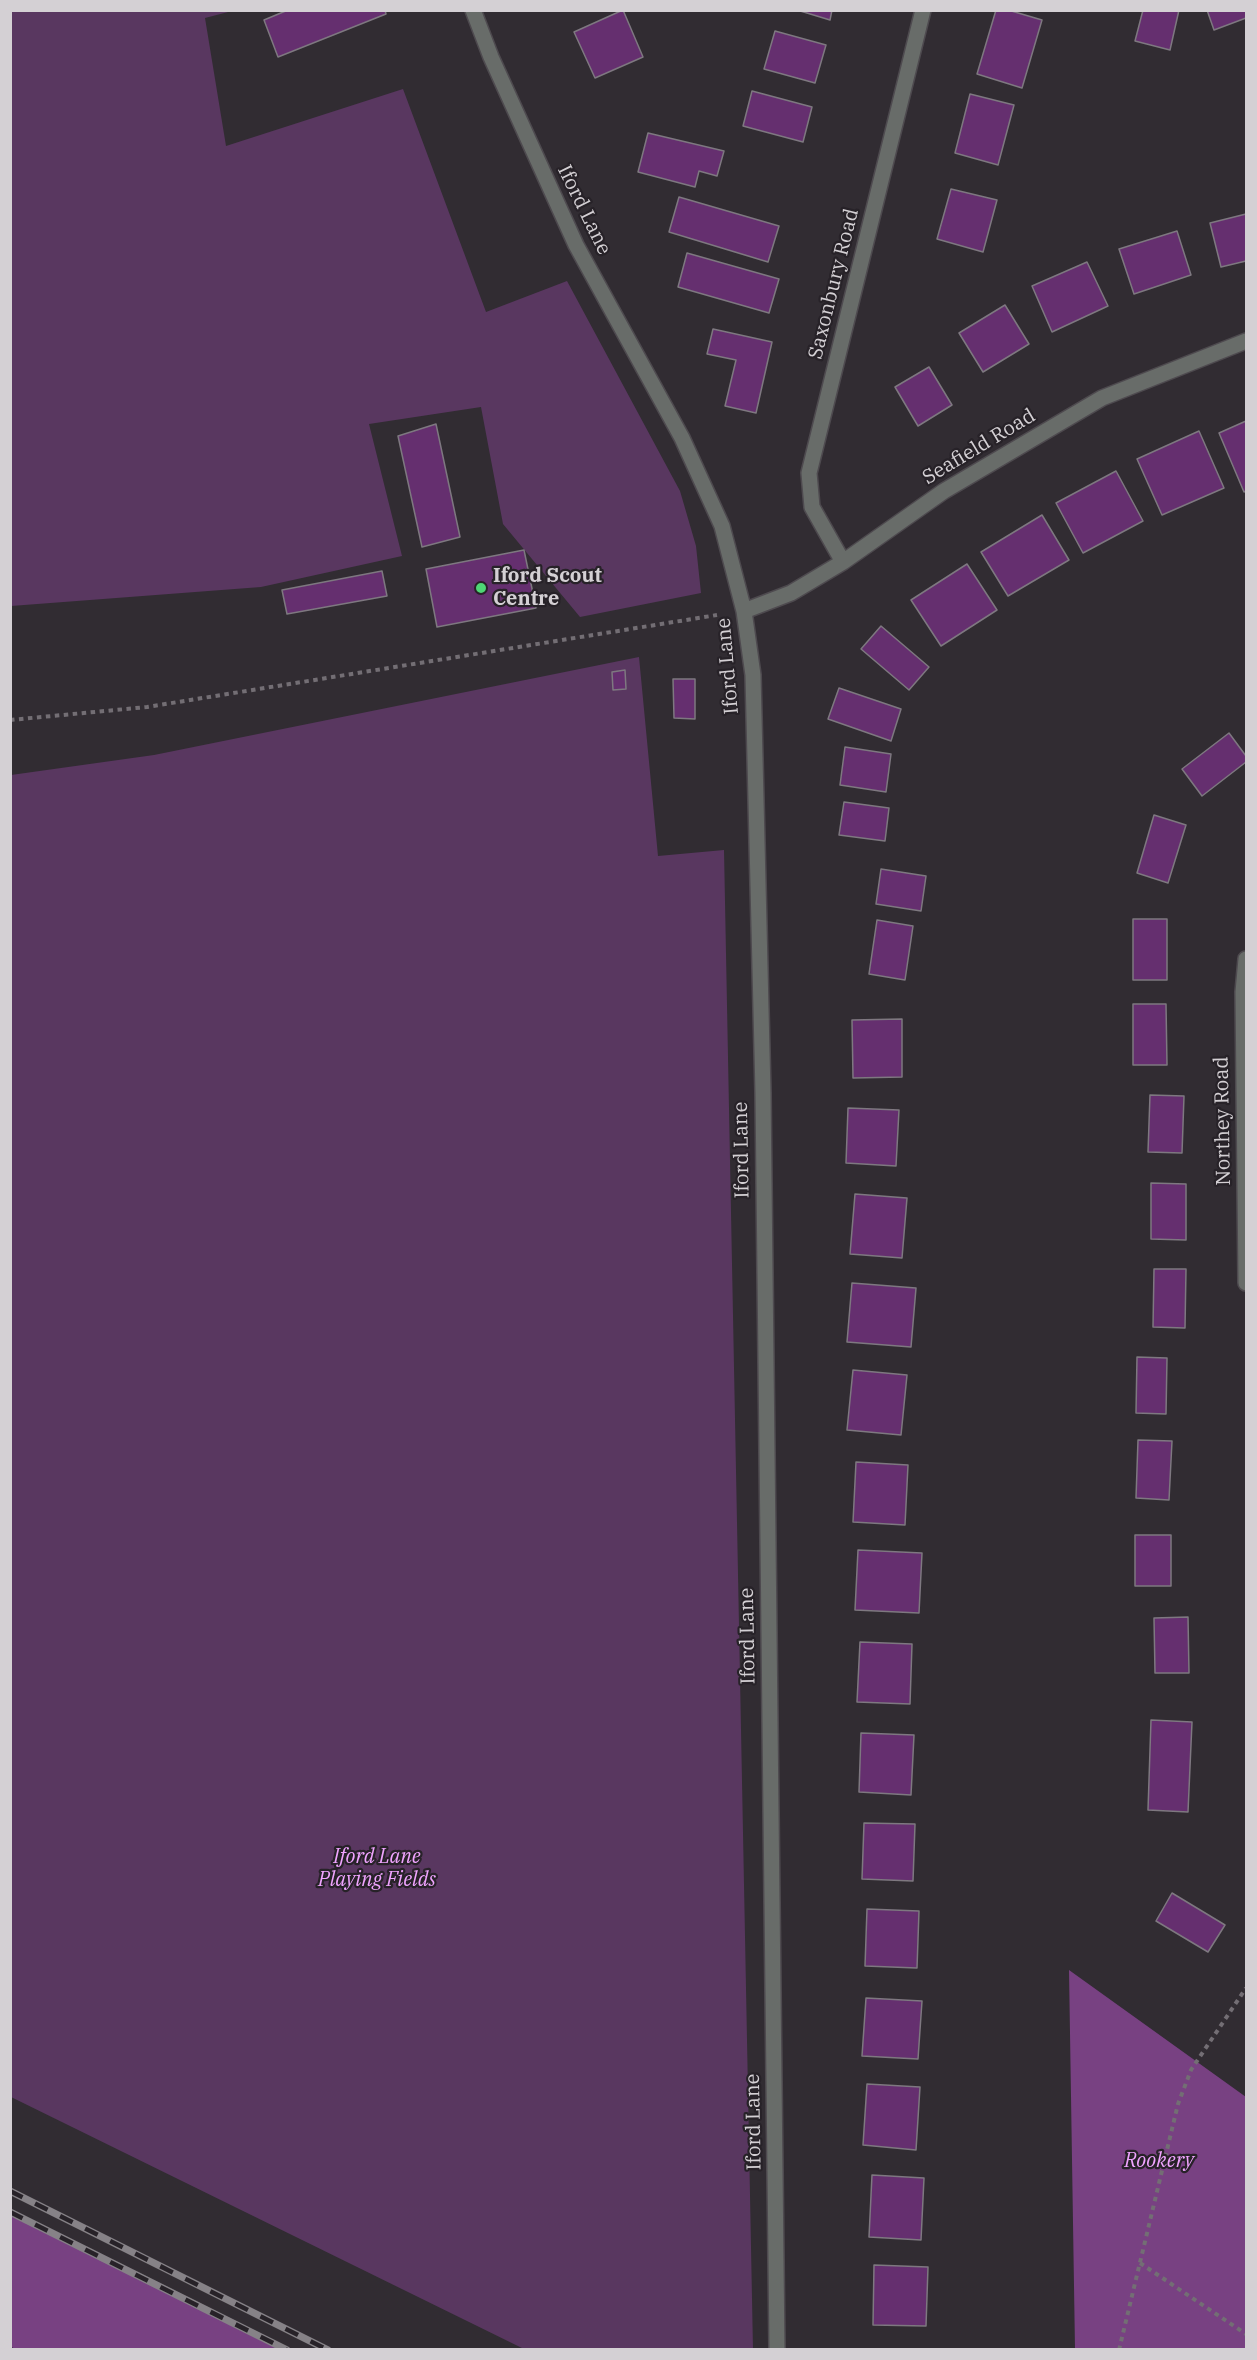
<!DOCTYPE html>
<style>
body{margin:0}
#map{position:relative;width:1257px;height:2360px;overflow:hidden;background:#312c32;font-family:"IBM Plex Serif",serif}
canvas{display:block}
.frame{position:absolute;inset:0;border:12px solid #d4d0d4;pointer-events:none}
</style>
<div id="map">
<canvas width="1257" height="2360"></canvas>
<div class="frame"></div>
</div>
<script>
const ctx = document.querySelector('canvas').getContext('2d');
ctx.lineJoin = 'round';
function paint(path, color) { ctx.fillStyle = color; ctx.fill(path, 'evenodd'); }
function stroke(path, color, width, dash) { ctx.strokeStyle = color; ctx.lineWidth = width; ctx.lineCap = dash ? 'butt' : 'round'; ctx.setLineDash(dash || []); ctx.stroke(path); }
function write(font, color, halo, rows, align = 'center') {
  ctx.font = font + ' "IBM Plex Serif",serif'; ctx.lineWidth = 4.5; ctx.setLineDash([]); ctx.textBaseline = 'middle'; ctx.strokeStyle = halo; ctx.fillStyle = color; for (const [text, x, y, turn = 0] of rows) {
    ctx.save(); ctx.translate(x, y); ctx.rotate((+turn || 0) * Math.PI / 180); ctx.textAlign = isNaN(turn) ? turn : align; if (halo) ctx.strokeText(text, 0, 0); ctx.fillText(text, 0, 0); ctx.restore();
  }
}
paint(new Path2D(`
 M11,10L232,11L205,18L226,146L403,89L486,312L567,281L680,491L696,546L701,593L580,617L503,524L481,407L369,424L402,556L261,587L11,606Z
 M639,657L658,856L724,850L753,2349H524L11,2097V775L154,755Z`), '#593760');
paint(new Path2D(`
 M1069,1970L1246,2097V2349H1075Z
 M11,2212L287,2349H15L10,2346Z`), '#784182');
const building = new Path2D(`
 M288,10H385L386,14L278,57L264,20Z
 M623,10L643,57L595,78L574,32Z
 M797,10H832L830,20Z
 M996,10H1008L1042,20L1022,88L977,74Z
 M1143,10H1179L1170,50L1135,41Z
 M1207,10H1246V18L1214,30Z
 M775,31L826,45L815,83L764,69Z
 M752,91L812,107L803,142L743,126Z
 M970,94L1014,105L998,165L955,153Z
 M648,133L724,151L717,176L699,171L695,187L638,172Z
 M951,189L997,200L983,252L937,239Z
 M679,197L779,226L768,262L669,232Z
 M1246,214V261L1221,267L1210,223Z
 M1177,231L1191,275L1134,294L1119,249Z
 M687,253L779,279L769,313L678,287Z
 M1087,262L1108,306L1052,332L1032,286Z
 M1005,305L1029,344L983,372L959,333Z
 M713,329L772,342L756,413L725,406L736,360L707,354Z
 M929,367L952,405L918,426L895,387Z
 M1246,421V491L1244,492L1219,433Z
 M436,424L460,537L422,547L398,436Z
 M1199,431L1224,488L1162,515L1137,459Z
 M1116,471L1143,521L1083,553L1056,503Z
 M1042,515L1069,560L1008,596L981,552Z
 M524,550L536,608L437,627L426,569Z
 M967,564L997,610L941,646L911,600Z
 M382,571L387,596L287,614L282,590Z
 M881,626L929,667L909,690L861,649Z
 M625,670L626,689L613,690L612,672Z
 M673,679H695V719L674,718Z
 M839,688L901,709L891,741L828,719Z
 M1229,733L1246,756V762L1202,796L1182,769Z
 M845,747L891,754L886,792L840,785Z
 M844,802L889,808L885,841L839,835Z
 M1154,815L1186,825L1168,883L1137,873Z
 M881,869L926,876L921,911L876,904Z
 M1133,919H1167V980H1133Z
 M877,920L913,926L905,980L869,974Z
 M1133,1004H1166L1167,1065H1133Z
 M902,1019V1077L853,1078L852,1020Z
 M1150,1095L1184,1096L1182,1153L1148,1152Z
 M848,1108L899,1110L896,1166L846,1163Z
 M1151,1183L1186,1184V1240L1151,1239Z
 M855,1194L907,1198L902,1258L850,1254Z
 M1154,1269H1186L1185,1328L1153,1327Z
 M852,1283L916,1288L911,1347L847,1342Z
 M1137,1357L1167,1358L1166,1414L1136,1413Z
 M853,1370L907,1375L901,1435L847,1430Z
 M1138,1440L1172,1441L1169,1500L1136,1498Z
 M856,1462L908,1465L905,1525L853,1522Z
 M1135,1535H1171V1586H1135Z
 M858,1550L922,1553L919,1613L855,1610Z
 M1188,1617L1189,1673H1155L1154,1618Z
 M860,1642L912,1644L910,1704L857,1702Z
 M1151,1720L1192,1722L1188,1812L1148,1810Z
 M861,1733L914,1735L911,1795L859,1792Z
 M864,1823L915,1824L913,1881L862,1879Z
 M1172,1893L1225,1925L1208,1952L1156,1921Z
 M867,1909L919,1911L917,1968L865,1966Z
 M866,1998L922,2001L918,2059L862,2056Z
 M867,2084L920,2087L916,2150L863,2145Z
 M872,2175L924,2178L921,2240L869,2237Z
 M874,2265L928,2267L926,2326L873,2325Z`);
paint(building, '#652f6f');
stroke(building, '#7e7880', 1.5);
const minor = new Path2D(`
 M473,10L491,57L576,245L682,438L722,526L744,611L753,675L763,1093L777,2350
 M843,562L812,507L809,473L923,10
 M744,611L791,593L843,562L944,491L1102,398L1246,341
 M1246,959L1243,992L1246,1283`);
stroke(minor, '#4e4a4f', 18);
stroke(new Path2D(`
 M10,720L147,707L717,615
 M1140,2263L1246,2334
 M1119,2350L1178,2104L1191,2070L1246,1988`), '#736e74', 4, [4.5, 4.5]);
stroke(minor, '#686c69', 15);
const rail = new Path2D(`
 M10,2191L328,2350
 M10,2212L287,2350`);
stroke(rail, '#868287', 7);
stroke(rail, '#272228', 4.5, [14]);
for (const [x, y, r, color] of [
 [481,588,6,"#4ed675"]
]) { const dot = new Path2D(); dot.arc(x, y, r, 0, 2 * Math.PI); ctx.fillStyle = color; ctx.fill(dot); stroke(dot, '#272228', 2); }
write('20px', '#d4d0d4', '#272228', [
 ["Iford Lane",584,210,64],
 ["Saxonbury Road",834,284,-76],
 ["Seafield Road",979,447,-31],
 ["Iford Lane",728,666,-95],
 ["Northey Road",1223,1121,-91],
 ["Iford Lane",742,1150,-91],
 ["Iford Lane",748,1636,-91],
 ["Iford Lane",754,2122,-91]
]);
write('bold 20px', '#d4d0d4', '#272228', [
 ["Iford Scout",493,576],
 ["Centre",493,599]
], 'left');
write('italic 20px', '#f0a4ff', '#272228', [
 ["Iford Lane",377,1857],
 ["Playing Fields",377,1880],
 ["Rookery",1159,2161]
]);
</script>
